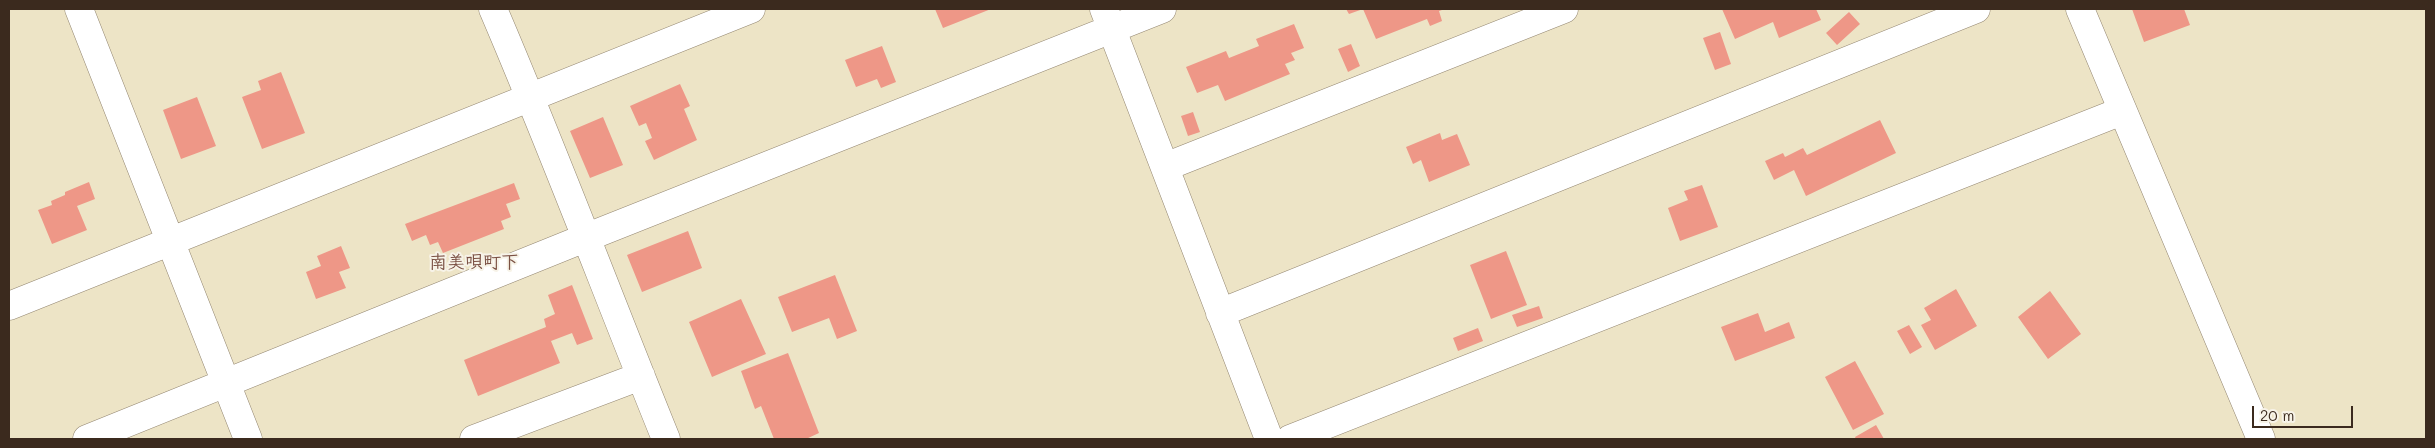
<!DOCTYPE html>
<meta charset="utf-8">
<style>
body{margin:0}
#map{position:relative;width:2435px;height:448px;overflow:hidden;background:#ede4c6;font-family:Mali,sans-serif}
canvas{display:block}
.frame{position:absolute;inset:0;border:10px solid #3b2a1e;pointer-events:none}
.scale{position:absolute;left:2252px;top:406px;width:101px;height:22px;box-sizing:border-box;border:2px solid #3b2a1e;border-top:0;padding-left:6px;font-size:15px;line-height:18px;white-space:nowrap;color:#3b2a1e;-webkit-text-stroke:4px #f7f3e8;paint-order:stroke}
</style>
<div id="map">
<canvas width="2435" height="448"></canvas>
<div class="frame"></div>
<div class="scale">20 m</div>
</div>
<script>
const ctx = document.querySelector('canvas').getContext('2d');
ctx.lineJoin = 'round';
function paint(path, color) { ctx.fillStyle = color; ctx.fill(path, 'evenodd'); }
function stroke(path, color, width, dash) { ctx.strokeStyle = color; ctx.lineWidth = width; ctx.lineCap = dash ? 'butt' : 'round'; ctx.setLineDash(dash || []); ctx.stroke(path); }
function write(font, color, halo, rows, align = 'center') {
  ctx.font = font + ' Mali,"Klee One",sans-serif'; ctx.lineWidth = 4; ctx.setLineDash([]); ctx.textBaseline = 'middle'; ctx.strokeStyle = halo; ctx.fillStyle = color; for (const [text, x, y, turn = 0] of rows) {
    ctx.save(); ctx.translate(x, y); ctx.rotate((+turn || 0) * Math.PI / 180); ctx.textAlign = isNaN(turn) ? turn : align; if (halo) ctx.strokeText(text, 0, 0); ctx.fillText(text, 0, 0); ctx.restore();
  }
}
paint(new Path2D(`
 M935,9H991L943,28Z
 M1346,9H1363L1349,14Z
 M1363,9H1445L1439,11L1442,21L1430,26L1427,19L1376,39Z
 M1722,9H1816L1821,20L1779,38L1773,22L1735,39Z
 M2132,9H2184L2190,25L2144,42Z
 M1849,12L1860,24L1837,45L1826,33Z
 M1294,24L1304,48L1291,53L1295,60L1285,64L1290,74L1225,101L1218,85L1197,93L1186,67L1226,51L1229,58L1259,46L1256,39Z
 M1720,32L1731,64L1715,70L1703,38Z
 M1351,44L1360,66L1348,72L1338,49Z
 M882,46L896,82L881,88L877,79L856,87L845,60Z
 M281,72L305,133L262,149L242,97L261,90L258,81Z
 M680,84L690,106L684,109L697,140L654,160L645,141L652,138L646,123L639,126L630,106Z
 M197,97L216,146L181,159L163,110Z
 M1193,112L1200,132L1188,136L1181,116Z
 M603,117L623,165L590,178L570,131Z
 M1880,120L1896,153L1806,196L1794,170L1774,180L1765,161L1783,153L1785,157L1803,148L1807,155Z
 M1440,133L1442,140L1457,134L1470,165L1429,182L1421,160L1413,164L1406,147Z
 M89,182L95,199L77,206L87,230L52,244L38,210L52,205L51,201L65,195V192Z
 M514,183L520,199L506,204L511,217L501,221L504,229L443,253L438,242L430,245L426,235L412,241L405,224Z
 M1702,185L1718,227L1680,241L1668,208L1688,200L1684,191Z
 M688,231L702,268L642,292L627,255Z
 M341,246L350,268L339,272L346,288L316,299L306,272L321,266L317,256Z
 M1506,251L1527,305L1491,319L1470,265Z
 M835,275L857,331L837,339L829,318L792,332L778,297Z
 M572,285L593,339L577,345L572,333L551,341L560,363L478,396L464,360L546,327L544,319L555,314L548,295Z
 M1956,289L1977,326L1935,350L1921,325L1931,320L1924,308Z
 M2050,291L2081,334L2048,359L2018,317Z
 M741,299L766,354L712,377L689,322Z
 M1539,306L1543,318L1517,327L1512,315Z
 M1758,313L1765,332L1789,322L1795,338L1735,361L1721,327Z
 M1909,325L1922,347L1910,354L1897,331Z
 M1478,328L1483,341L1458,351L1453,338Z
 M788,353L819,433L806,439H774L761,406L755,409L741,371Z
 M1855,361L1884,414L1853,430L1825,377Z
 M1876,425L1884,439H1856L1855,437Z`), '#ee9787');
const minor = new Path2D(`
 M79,9L248,439
 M493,9C554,151 608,296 666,439
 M1104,9L1269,439
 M1165,167L1564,9
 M9,306L751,9
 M1220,313L1976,9
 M87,439L585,238L1162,9
 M474,439L641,376
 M1290,439L2122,111`);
const tertiary = new Path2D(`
 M2080,9L2261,439`);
stroke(minor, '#948772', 29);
stroke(tertiary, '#948772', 29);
stroke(minor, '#fff', 28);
stroke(tertiary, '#fff', 28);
write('bold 18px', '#7a5043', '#f7f3e8', [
 ["南美唄町下",474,262]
]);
</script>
